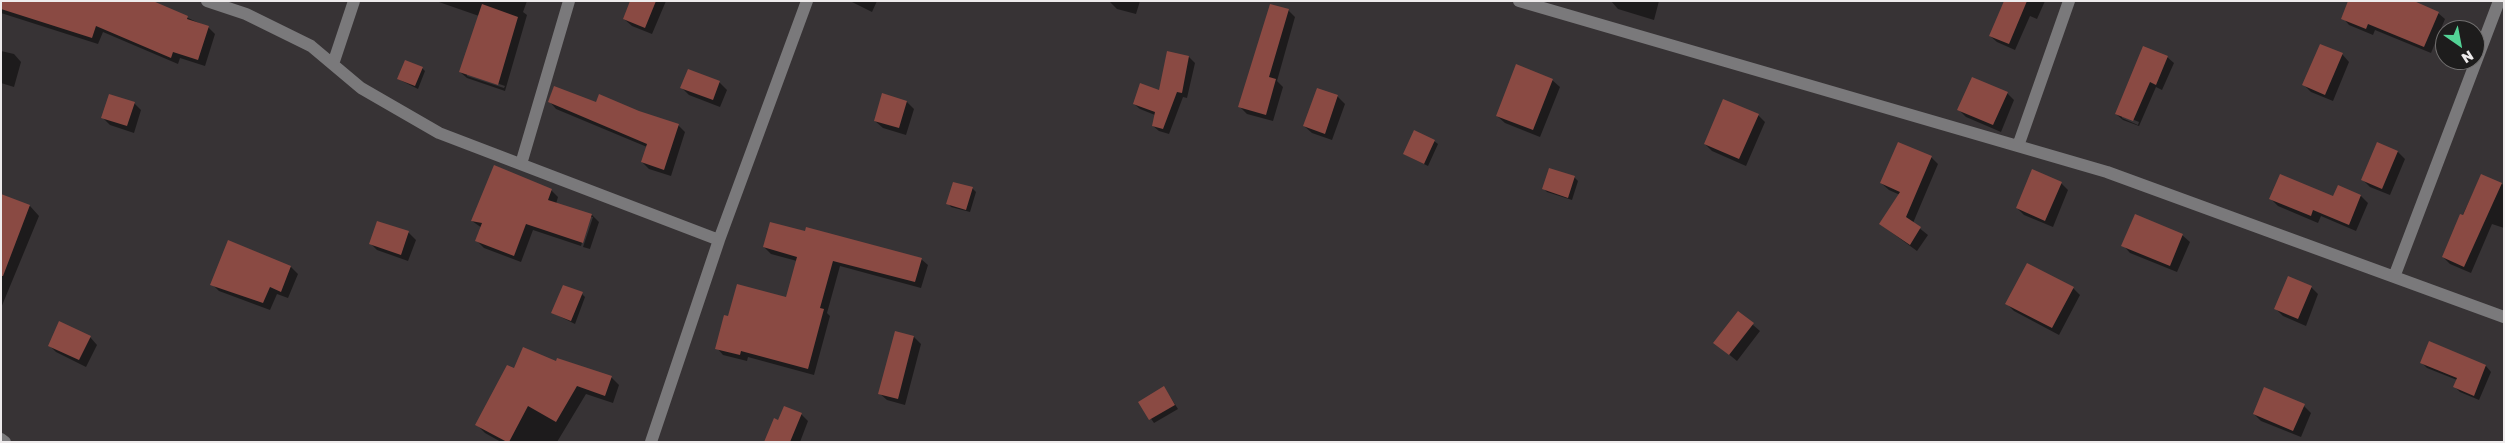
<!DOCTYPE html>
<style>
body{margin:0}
#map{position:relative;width:2505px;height:443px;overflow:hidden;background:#373335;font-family:"Golos Text",sans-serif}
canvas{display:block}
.frame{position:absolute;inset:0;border:2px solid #eeebec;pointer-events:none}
.north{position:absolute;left:2435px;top:20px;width:50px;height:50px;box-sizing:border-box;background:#1d1c1c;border:1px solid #716f6f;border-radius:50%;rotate:147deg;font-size:14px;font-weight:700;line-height:20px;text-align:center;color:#eeebec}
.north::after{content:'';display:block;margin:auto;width:18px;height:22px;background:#53d396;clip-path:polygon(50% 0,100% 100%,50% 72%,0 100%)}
</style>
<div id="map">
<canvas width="2505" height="443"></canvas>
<div class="frame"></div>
<div class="north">N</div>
</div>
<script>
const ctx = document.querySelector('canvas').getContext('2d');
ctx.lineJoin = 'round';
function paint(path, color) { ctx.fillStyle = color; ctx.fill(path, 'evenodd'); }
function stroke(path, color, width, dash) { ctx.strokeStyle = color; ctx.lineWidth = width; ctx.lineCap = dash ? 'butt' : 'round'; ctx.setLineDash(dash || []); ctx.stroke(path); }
paint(new Path2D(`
 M1,1H150L208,27L215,34L205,66L180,58L178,64L103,32L98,44L1,13Z
 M436,1H527L523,12L527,15L505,91L467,78L460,72L479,16ZM467,73L505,86L504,88L467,76Z
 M632,1H666L652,34L632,26L624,19Z
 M850,1H877L872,12Z
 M1140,1L1136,14L1117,9L1110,2Z
 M1611,1H1659L1654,20L1618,9Z
 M2005,1H2045L2037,19L2030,16L2015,50L1997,42L1990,36Z
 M1288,10L1295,17L1277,81L1283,87L1273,121L1247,114L1240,107Z
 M2438,13L2445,19L2431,53L2375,30L2373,35L2349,25L2343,18Z
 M1,51L14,54L21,62L14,87L1,83Z
 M1168,53L1189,57L1195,63L1187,98L1183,97L1169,134L1159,131L1153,126L1155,115L1140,109L1134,104L1160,92Z
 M2342,54L2349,62L2333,101L2311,92L2304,85Z
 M2167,57L2174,63L2162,90L2156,87L2139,126L2123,120L2116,114ZM2122,115L2139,122L2138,125L2122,118Z
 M422,68L425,71L418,89L398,79Z
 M1552,80L1560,87L1540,137L1505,123L1497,116Z
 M719,82L727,90L720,107L689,95L682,88Z
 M2007,93L2014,100L2001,132L1966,117L1959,110Z
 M883,95L907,102L914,109L906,135L883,128L875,121Z
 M1337,96L1345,104L1332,140L1312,133L1304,126Z
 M550,102L596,104L638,112L678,125L685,132L671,176L649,169L642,162L647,147L556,109Z
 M134,103L141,110L134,133L110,125L103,118Z
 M1758,115L1765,122L1746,166L1712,151L1705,144Z
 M1434,141L1438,144L1428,166L1404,154Z
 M2378,144L2398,152L2405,159L2390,195L2370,187L2363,180Z
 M1931,157L1938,164L1913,223L1928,235L1917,251L1880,224L1900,195L1889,190L1881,183Z
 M2481,176L2504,185V228L2492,224L2471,273L2450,264L2443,257Z
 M1574,177L1578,181L1572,200L1547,192L1544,189Z
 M2061,183L2068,190L2053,227L2024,215L2017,208Z
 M972,188L976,192L970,212L951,207L948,203Z
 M551,190L558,197L556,204L592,215L599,222L590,249L583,247L593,217H590L581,246L533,230L521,262L484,248L477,241L482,228L472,221Z
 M1,196L30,206L39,216L1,308Z
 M2361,196L2368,203L2356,231L2321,216L2318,223L2278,206L2271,199Z
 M378,222L409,233L416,240L408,261L377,250L370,243Z
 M2182,235L2190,242L2177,272L2130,253L2123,245Z
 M229,241L291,267L298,274L288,298L277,294L270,310L219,291L212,284Z
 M764,247L921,259L928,265L921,288L840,266L827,313L830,316L814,375L748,357L747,361L723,355L717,348L729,317L787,299L797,261L771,254Z
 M2311,287L2318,294L2306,326L2283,316L2276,309Z
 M2073,288L2080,295L2059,335L2014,311L2007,304Z
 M582,294L585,297L575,324L553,313Z
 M1739,313L1760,331L1737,361L1715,343Z
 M896,332L914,337L921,344L905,405L887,400L879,393Z
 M90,337L97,345L86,367L56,352L49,345Z
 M2430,342L2486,366L2491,372L2479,400L2460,392L2454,386L2457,380L2427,368L2421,362Z
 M557,363L611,377L619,385L613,403L586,394L557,442H501L485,433L477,425L514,370Z
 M1167,392L1178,409L1154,423L1140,403Z
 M2304,406L2311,413L2301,437L2261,421L2254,414Z
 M801,414L808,421L800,442H766L779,422Z`), '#0007');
paint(new Path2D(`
 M1,1H153L188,16L187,19L209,26L198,60L173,52L171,58L96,26L92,38L1,9Z
 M630,1H656L645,28L623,19Z
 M2004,1H2027L2009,44L1989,36Z
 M2348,1H2414L2439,12L2424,47L2368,24L2366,29L2341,19Z
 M482,4L518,17L498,85L459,72Z
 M1270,4L1289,9L1269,77L1276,79L1266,115L1238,107Z
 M2320,44L2343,53L2325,95L2302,85Z
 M2143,46L2168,56L2156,85L2150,82L2133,121L2115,114Z
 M1167,51L1189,56L1182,93L1177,92L1163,129L1152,126L1155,112L1133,104L1140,83L1159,90Z
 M405,60L423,67L415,86L397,79Z
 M1516,64L1553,79L1533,130L1496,116Z
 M688,69L720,81L713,100L680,88Z
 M1972,77L2008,92L1993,125L1957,110Z
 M554,86L596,102L599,94L639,111L679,124L664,170L641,162L647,144L548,102Z
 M1317,88L1338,95L1325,134L1303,126Z
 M882,93L907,101L899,128L874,121Z
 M109,94L135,102L127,126L101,118Z
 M1723,99L1759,114L1739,159L1704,144Z
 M1414,130L1435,140L1424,164L1403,154Z
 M1898,142L1932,156L1906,217L1921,227L1910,245L1879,224L1900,192L1880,183Z
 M2377,142L2398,151L2382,189L2361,180Z
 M494,165L552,189L548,200L592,214L583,243L526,224L514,256L475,241L482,223L471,221Z
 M1549,168L1575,176L1568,198L1542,189Z
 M2032,169L2062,182L2045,221L2016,208Z
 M2280,174L2333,196L2338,185L2361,195L2349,225L2313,210L2311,216L2269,199Z
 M2481,174L2502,183L2464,267L2442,257L2460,214L2463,215Z
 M953,182L973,187L966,210L946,204Z
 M1,194L30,205L3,276H1Z
 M2135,214L2183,234L2170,266L2121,246Z
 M377,221L409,231L401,255L369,244Z
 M770,222L805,231L806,227L922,258L915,282L833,261L820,308L824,309L808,369L741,351L740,355L715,349L724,315L728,316L737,284L786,297L797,257L763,247Z
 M228,240L291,266L281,292L270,287L263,303L210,285Z
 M2027,263L2074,287L2052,328L2005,304Z
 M2288,276L2312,286L2298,319L2274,309Z
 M563,285L583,292L571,321L551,313Z
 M1738,311L1754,323L1729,355L1713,343Z
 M59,321L91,336L79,360L48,346Z
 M895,331L914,336L898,399L878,394Z
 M2429,341L2486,365L2474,396L2453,387L2457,378L2420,363Z
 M523,347L556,361L557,358L612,376L605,396L577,386L556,422L528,406L509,442H507L475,425L507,365L514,368Z
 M1164,386L1175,405L1149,420L1138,402Z
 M2264,387L2305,404L2293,431L2253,414Z
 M784,406L802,413L790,442H764L774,418L778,420Z`), '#8a4a43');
stroke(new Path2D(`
 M207,1L246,14L311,46L361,88L439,133L719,240
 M1519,1L2107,172L2504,317
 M333,64L354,1
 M2018,146L2069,1
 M521,164L569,1
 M2394,277L2499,1
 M1,439L5,442
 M651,442L719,240L807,1`), '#7a797b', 12);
</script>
